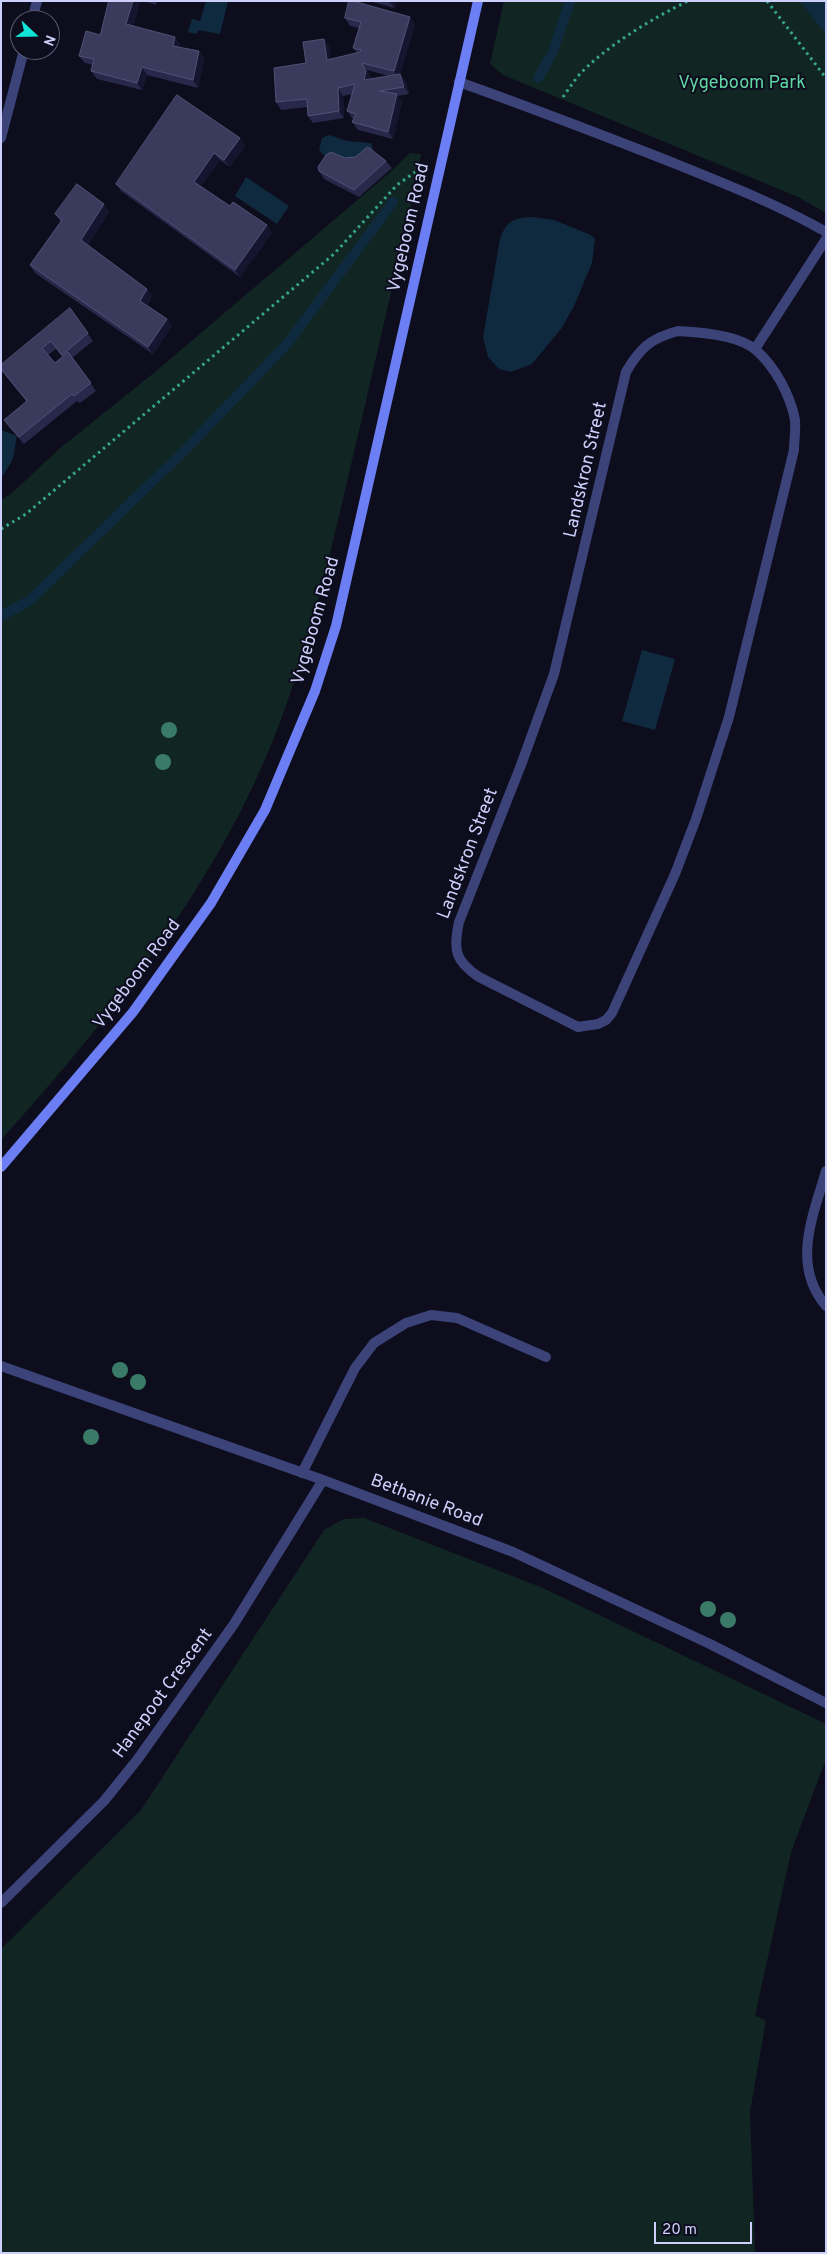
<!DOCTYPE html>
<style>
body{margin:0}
#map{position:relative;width:827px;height:2254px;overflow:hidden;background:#0d0d1d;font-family:Overpass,sans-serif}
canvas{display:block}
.frame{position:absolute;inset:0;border:2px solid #cdcffb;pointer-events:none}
.north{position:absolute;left:10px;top:10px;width:50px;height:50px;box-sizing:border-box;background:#0d0d1d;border:1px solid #5a5b76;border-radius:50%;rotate:111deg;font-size:14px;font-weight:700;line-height:20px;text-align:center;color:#cdcffb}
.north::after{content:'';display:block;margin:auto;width:18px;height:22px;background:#10e4d6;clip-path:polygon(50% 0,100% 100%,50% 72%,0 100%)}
.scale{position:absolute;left:654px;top:2222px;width:98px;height:22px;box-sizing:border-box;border:2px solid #cdcffb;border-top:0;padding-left:6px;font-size:15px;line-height:18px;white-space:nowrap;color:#cdcffb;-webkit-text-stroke:4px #0d0d1d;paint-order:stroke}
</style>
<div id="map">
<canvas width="827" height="2254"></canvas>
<div class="frame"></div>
<div class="north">N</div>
<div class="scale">20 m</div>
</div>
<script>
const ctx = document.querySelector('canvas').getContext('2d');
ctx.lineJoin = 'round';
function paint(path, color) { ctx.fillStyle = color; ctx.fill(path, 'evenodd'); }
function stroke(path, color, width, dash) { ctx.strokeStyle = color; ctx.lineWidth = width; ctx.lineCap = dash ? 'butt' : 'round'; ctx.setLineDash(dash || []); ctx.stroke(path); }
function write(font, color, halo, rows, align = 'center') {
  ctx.font = font + ' Overpass,sans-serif'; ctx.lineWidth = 4; ctx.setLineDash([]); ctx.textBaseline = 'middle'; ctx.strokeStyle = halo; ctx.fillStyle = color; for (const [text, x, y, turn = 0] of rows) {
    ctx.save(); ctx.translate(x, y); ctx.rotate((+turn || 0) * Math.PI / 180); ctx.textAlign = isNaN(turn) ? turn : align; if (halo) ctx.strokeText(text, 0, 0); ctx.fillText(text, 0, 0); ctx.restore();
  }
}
paint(new Path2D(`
 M504,1H826V213L798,197L503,75L490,64Z
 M410,153L421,154L408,217C387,311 365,405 343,499C320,596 297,693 254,784C194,912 96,1035 1,1140V500L11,494L59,449L155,372L388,174Z
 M364,1518L543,1588L826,1724V1759L791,1852L755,2016L766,2020L750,2112L755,2253H1V1949L141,1810L324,1530L344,1519Z`), '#112622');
paint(new Path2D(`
 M206,1H228L220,34L199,30L196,34L188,32L192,19L200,21Z
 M801,1H826V34L802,4Z
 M329,135L347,141L371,143L373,149L363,163L325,156L319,150L322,138Z
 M246,177L289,206L277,224L235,196Z
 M533,217L554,220L591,235L595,239L592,263L574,306L561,329L532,364L511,372L499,369L488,357L483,337L500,239C507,220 513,218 533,217Z
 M1,430L17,436L13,459L1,479Z
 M642,650L675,659L655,730L622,721Z`), '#0f2a3f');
stroke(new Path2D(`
 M538,78L552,54L570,1
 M1,616L29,601L184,451L287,344L393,202`), '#0f2a3f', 10);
stroke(new Path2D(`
 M767,1L826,78
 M563,97C568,90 573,82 579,75C606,46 653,18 688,1
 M1,529L26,514L334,254L397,185L415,172`), '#36a78d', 3, [2.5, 4]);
stroke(new Path2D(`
 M302,1473L355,1368L374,1343L406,1323L431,1315L457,1318L546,1357`), '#3b4379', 10);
stroke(new Path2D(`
 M32,20L37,1
 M459,82C529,107 597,133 666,160C721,182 775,203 826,232
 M1,138L24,50
 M678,331C699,332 739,335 756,350C775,367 790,394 795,420C796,429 794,441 794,450L729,717L696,819L675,874L612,1013L606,1020L598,1024L578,1027L479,977C455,961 453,950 459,922L521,765L554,674L626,372C640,348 651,338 678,331Z
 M755,349L826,239
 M826,1171C813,1216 791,1265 826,1306
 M1,1366L323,1480L513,1552L710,1644L826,1703
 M1,1903L104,1801L137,1760L234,1624L323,1480`), '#3b4379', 10);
stroke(new Path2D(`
 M1,1167L133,1012L211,903L265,810L315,691L336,626L478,1`), '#6b7ef4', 10);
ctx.fillStyle = '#3a7b67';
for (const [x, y] of [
 [169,730],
 [163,762],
 [120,1370],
 [138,1382],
 [91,1437],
 [708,1609],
 [728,1620]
]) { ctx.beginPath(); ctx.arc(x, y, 8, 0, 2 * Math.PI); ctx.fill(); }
paint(new Path2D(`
 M140,1L133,26L180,44L179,47L199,51L204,59L198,88L147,75L142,90L97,79L91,71L93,65L85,63L79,56L100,35Z
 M144,1H157L156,5Z
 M369,1H396L394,8Z
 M345,18L415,24L400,74L406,82L409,94L398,96L402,102L393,139L358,130L352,122L354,119L352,118L347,111L352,94L343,96L344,118L313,123L308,116L307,107L281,110L276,102L306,63L329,46L331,59L357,53L353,48L359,28L350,26ZM367,70L389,76L371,79V78Z
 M177,95L245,146L230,167L220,160L201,186L230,206L267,225L272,233L240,277L121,191L116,184Z
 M345,158L386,161L392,168L359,197L324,179L319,171Z
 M109,212L88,245L147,289L152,296L147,305L167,319L172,326L153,354L35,273L30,265L61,222L55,214Z
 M70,308L93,341L72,358L96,391L80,403L77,401L24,444L9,427L4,420L27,402L1,370ZM56,349L62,357L55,363L48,355Z`), '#28284a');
paint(new Path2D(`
 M133,1H140L131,32L126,24Z
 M389,1H396L394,8Z
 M410,17L415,24L399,79L394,71Z
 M175,37L180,44L178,53L173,46Z
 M324,39L329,46L333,67L327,60Z
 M199,51L204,59L198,88L193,80Z
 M362,63L367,70L371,78L370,88L364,80Z
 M142,67L147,75L142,90L137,83Z
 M400,74L406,82L409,94L404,87Z
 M338,88L343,96L344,118L339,111Z
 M397,94L402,102L393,139L388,132Z
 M240,138L245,146L230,167L224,160Z
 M214,153L220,160L199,189L194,182Z
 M104,204L109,212L87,247L81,240Z
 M267,225L272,233L240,277L235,270Z
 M147,289L152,296L145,308L140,301Z
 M167,319L172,326L153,354L148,347Z`), '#161530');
const building = new Path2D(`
 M109,1H133L126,24L175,37L173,46L199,51L193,80L142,67L137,83L91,71L94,59L79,56L86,31L100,35Z
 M349,1H353L410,17L394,71L362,63L366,71L364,80L400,74L404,87L380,91L397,94L388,132L352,122L356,114L347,111L355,84L338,88L339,111L308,116L307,99L276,102L274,68L306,63L303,42L324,39L327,60L360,52L361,50L353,48L361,22L345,18Z
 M177,95L240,138L224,160L214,153L194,182L230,206L233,202L267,225L235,270L116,184Z
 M368,147L386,161L354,190L319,171L318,167L326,155L331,152L345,158L355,157Z
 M77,184L104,204L81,240L147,289L140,301L167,319L148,347L30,265L62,220L55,214Z
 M70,308L88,333L62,355L51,341L42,348L55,363L68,352L91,383L74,396L72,394L19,437L4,420L27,401L1,369V365Z`);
paint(building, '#3a3a5d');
stroke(building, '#515176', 1);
write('18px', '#5fd5a4', '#0d0d1d', [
 ["Vygeboom Park",742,84]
]);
write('18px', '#cdcffb', '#0d0d1d', [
 ["Vygeboom Road",410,228,-77],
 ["Landskron Street",587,470,-77],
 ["Vygeboom Road",317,621,-74],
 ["Landskron Street",469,854,-69],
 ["Vygeboom Road",138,975,-53],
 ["Bethanie Road",426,1502,21],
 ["Hanepoot Crescent",164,1694,-54]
]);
</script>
